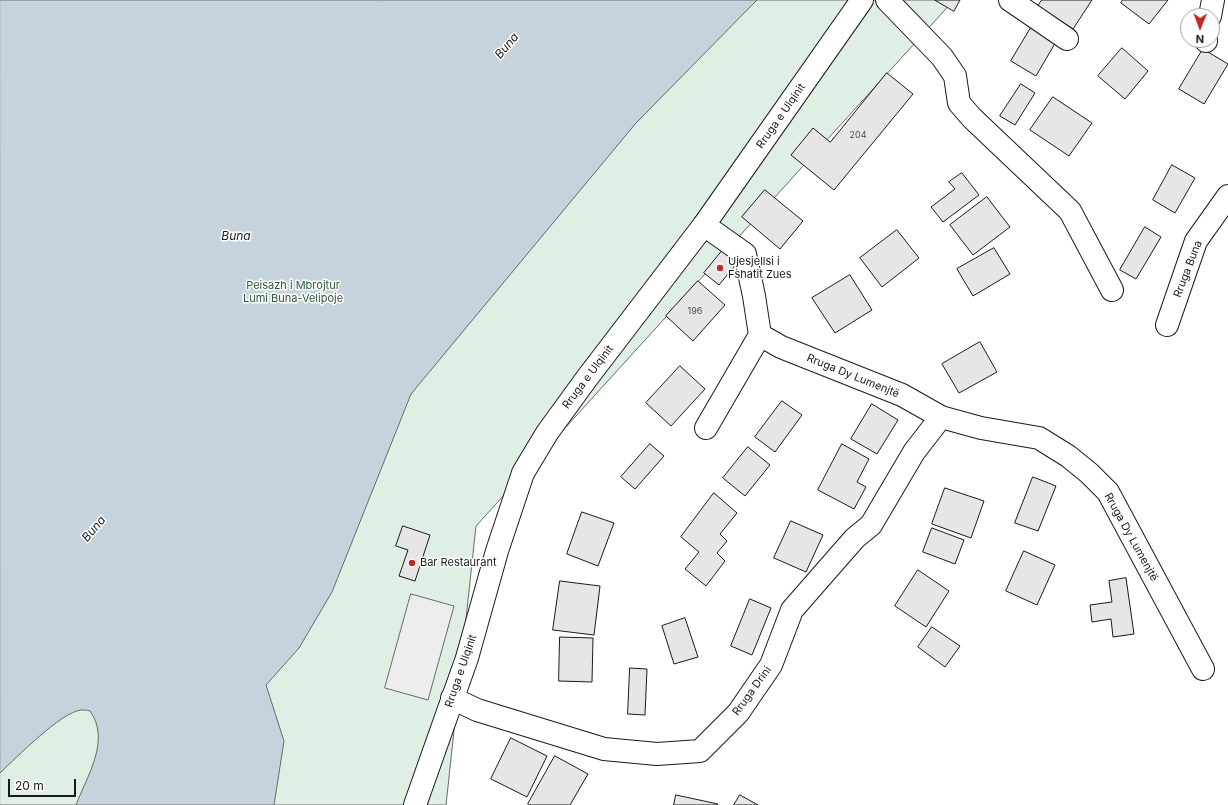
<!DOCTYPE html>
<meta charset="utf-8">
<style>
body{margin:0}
#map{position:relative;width:1228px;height:805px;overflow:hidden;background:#fff;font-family:Inter,sans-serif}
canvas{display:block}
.north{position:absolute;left:1180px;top:8px;width:40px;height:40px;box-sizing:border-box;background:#fff;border:1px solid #a3a3a3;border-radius:50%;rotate:181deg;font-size:11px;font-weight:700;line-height:16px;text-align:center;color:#1a1a1a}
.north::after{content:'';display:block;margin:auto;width:14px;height:18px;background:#c62828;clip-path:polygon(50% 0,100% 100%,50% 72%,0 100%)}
.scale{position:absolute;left:8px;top:779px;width:68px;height:18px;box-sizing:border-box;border:2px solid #1a1a1a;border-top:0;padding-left:5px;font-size:12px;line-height:14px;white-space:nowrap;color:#1a1a1a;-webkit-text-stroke:3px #fff;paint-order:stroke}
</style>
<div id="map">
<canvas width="1228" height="805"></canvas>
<div class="north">N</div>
<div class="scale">20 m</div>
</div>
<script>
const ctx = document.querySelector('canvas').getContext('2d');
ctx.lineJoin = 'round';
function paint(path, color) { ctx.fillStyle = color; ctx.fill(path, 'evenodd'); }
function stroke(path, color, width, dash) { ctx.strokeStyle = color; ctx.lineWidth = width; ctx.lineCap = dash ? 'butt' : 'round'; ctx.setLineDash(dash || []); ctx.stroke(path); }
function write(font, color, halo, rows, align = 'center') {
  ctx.font = font + ' Inter,sans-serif'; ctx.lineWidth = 3; ctx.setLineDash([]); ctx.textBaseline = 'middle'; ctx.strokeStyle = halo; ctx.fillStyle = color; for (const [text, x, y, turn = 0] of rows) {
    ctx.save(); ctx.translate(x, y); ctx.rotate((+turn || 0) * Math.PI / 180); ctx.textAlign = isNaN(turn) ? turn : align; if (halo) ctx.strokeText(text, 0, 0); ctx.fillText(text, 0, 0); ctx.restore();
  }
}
const green = new Path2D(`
 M0,0H954L476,526L446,805H0Z`);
paint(green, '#e0efe3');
stroke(green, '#6a6a6a', 1);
const parking = new Path2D(`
 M411,594L454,606L428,700L385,688Z`);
paint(parking, '#ededed');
stroke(parking, '#6a6a6a', 1);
const water = new Path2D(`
 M0,0H757L636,123L411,394L332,592L299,648L266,685L284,741L274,805H76C87,776 111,740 90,711C87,710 84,710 81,710C61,712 16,758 0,773Z`);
paint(water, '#c6d2dc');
stroke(water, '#6a6a6a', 1);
const building = new Path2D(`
 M935,0H960L954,11Z
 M1042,0H1092L1073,29L1038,6Z
 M1123,0H1168L1149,24L1121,3Z
 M1032,26L1057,40L1036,76L1011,61Z
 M1122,48L1148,71L1125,99L1098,76Z
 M1203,49L1228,64L1204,104L1179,89Z
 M887,73L913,94L834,190L791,155L813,128L830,142Z
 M1021,84L1035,93L1015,125L1000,116Z
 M1053,97L1092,123L1069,156L1030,130Z
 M1172,165L1195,178L1175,213L1153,200Z
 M962,173L979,195L943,222L931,207L955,189L949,182Z
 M765,190L803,221L780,249L742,217Z
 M987,197L1010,227L973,255L950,225Z
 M1145,227L1161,237L1136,279L1120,270Z
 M897,230L919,258L882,287L860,258Z
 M994,248L1010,274L973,296L957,269Z
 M722,251L737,263L719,285L704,273Z
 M850,275L872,310L835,333L812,298Z
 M698,281L725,305L693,341L666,316Z
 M980,342L997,372L959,393L942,364Z
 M680,366L705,389L671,426L646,403Z
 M782,401L802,415L775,452L755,437Z
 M872,404L898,420L877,454L851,439Z
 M650,444L664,456L635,489L621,477Z
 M842,444L869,459L857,482L866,487L854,509L818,490Z
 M748,447L770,465L745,496L723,478Z
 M1033,477L1056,486L1038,531L1015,523Z
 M945,488L984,501L971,538L932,524Z
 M714,493L737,513L720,534L727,541L717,553L725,561L706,586L685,569L699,552L681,537Z
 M582,512L614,523L598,566L567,554Z
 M791,521L823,535L806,572L774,558Z
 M403,526L430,535L415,581L399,576L408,550L396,546Z
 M932,528L964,540L955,564L923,552Z
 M1024,551L1055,565L1037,605L1006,591Z
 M918,570L949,591L926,627L895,606Z
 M1126,578L1134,634L1113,637L1111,619L1092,622L1090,605L1112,602L1109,581Z
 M560,581L600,586L594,635L553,630Z
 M750,599L771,608L752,655L731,646Z
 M685,618L698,657L674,664L662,626Z
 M932,627L960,646L945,667L918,647Z
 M560,637L593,638L592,682L559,681Z
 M630,668L647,669L645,715L628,714Z
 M511,738L547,756L527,797L491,779Z
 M555,756L588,774L570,805H530L528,804Z
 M676,795L718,804L717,805H674Z
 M740,795L758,805H734Z`);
paint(building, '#e6e6e6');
stroke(building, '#1a1a1a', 1);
const minor = new Path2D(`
 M887,0L942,57L955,76L959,103L972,118L1070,211L1112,290
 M1010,0L1067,39
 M1210,16L1213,0
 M1206,41V40
 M704,225L745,254L754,296L760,335L781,347L902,395L941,417L981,428L1039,438L1068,456L1089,473L1108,492L1203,669
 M1167,325L1196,241L1228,196
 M706,428L760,335
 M452,698L477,710L604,749L657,754L700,751L738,713L771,665L792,610L855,538L871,525L914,452L941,417`);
const major = new Path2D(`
 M415,805L467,658L497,551L523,473L547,433L587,378L704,225L862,0`);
stroke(minor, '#1a1a1a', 24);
stroke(major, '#1a1a1a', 24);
stroke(minor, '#fff', 22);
stroke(major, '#fff', 22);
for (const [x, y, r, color] of [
 [720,268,4,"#c62828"],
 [412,563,4,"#c62828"]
]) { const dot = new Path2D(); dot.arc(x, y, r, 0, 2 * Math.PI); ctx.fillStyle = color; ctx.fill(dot); stroke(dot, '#fff', 1.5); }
write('9px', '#4d4d4d', null, [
 ["204",858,135],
 ["196",695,311]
]);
write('11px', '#1a1a1a', '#fff', [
 ["Rruga e Ulqinit",781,116,-55],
 ["Rruga Buna",1188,269,-69],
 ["Rruga Dy Lumenjtë",853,376,22],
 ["Rruga e Ulqinit",588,377,-53],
 ["Rruga Dy Lumenjtë",1131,537,61],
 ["Rruga e Ulqinit",461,671,-71],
 ["Rruga Drini",752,691,-54]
]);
write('11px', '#1a1a1a', '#fff', [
 ["Ujesjellsi i",728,262],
 ["Fshatit Zues",728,275],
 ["Bar Restaurant",420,563]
], 'left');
write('11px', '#2b5a34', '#fff', [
 ["Peisazh i Mbrojtur",293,286],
 ["Lumi Buna-Velipoje",293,299]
]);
write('italic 12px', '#1a1a1a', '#fff', [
 ["Buna",507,46,-50],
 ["Buna",236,236],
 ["Buna",94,529,-50]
]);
</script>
